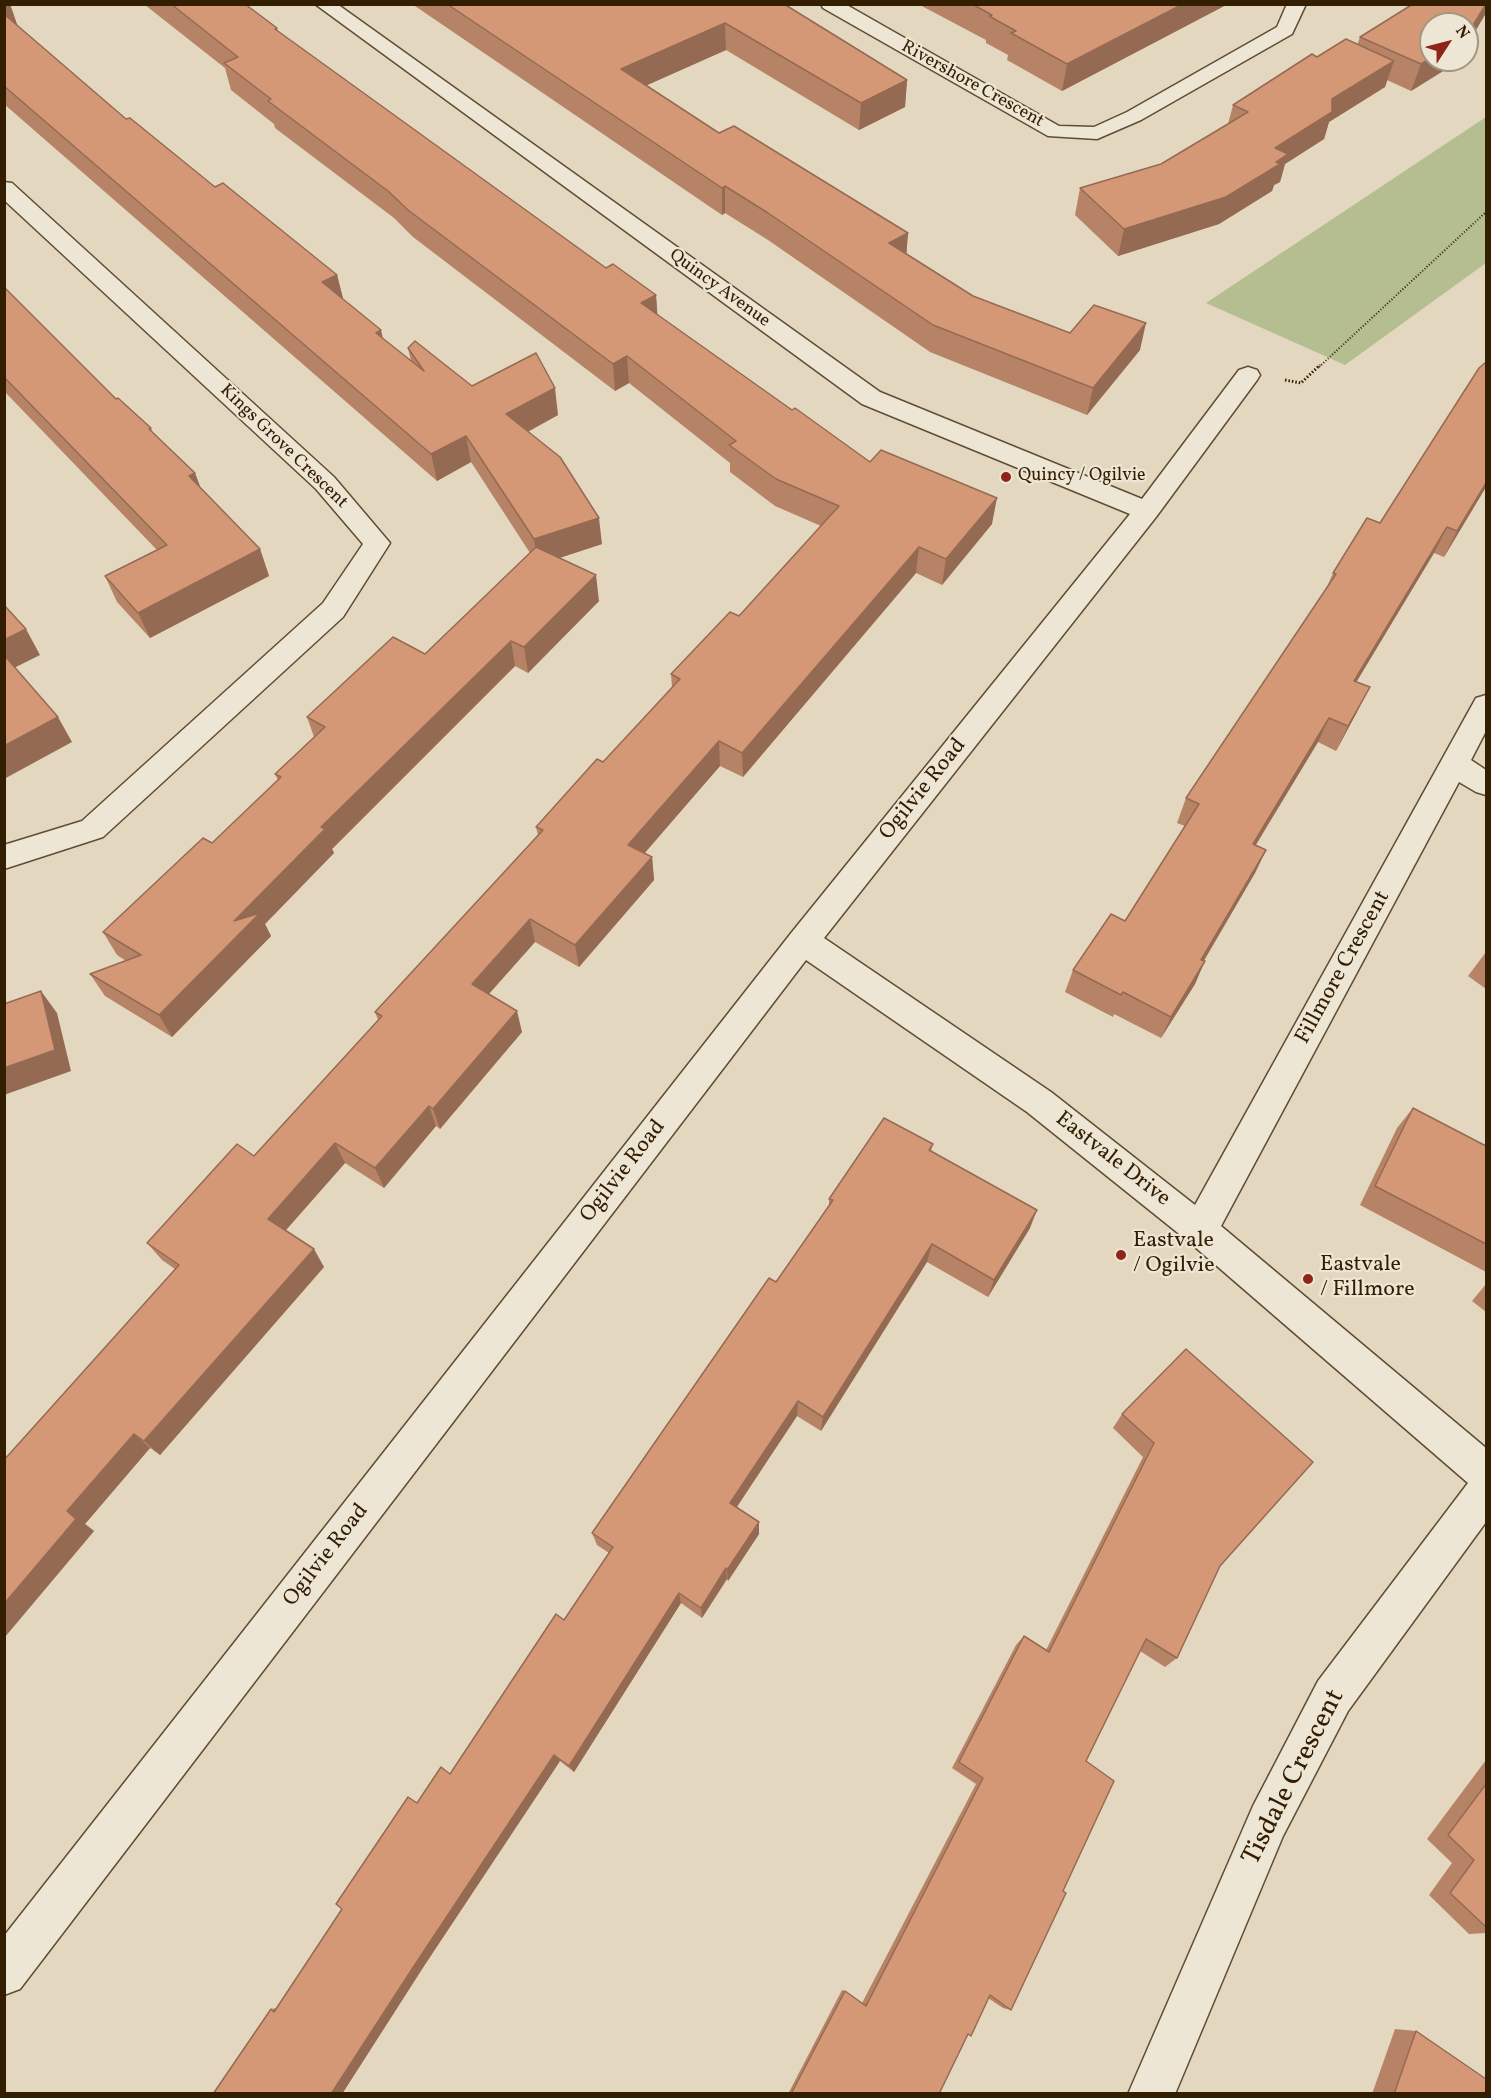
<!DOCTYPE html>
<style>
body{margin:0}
#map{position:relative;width:1491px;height:2098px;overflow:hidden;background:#e3d8bf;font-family:Vollkorn,serif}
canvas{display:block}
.frame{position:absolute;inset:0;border:6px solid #341e02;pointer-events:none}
.north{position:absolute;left:1419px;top:12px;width:60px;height:60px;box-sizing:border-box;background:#ede6d5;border:2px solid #a39681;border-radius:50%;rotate:54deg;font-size:16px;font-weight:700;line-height:24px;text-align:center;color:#341e02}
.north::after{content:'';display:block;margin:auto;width:21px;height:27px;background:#8f2418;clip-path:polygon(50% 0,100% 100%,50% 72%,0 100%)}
</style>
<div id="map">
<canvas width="1491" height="2098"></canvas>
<div class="frame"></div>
<div class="north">N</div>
</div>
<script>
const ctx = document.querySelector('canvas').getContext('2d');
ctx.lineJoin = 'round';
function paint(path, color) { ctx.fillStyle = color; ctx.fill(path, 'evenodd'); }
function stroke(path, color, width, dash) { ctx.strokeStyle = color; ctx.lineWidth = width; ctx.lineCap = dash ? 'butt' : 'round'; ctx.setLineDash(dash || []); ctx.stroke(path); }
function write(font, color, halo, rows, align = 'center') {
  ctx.font = font + ' Vollkorn,serif'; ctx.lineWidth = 4.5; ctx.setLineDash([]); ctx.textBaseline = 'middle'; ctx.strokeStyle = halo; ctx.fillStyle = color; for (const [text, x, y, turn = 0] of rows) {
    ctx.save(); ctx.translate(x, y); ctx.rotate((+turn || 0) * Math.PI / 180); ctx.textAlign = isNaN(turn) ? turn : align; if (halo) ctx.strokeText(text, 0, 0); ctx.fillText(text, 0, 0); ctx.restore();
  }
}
paint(new Path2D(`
 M1486,117V263L1345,365L1206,303Z`), '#b5be91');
const minor = new Path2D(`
 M315,4H337L880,392L1142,499L1239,370L1248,367L1257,370L1260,375L1257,380L1156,517L824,938L1051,1092L1195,1205L1476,698L1486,695V731L1471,760L1486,770V795L1476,792L1459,782L1221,1226L1486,1448V1522L1348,1711L1283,1836L1175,2094H1128L1253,1806L1318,1681L1468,1483L1188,1241L1027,1112L806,960L20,1989L4,1995V1936L792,932L1130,514L862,404Z
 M821,4H845L1059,126L1094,127L1127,112L1277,27L1287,4H1306L1292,34L1141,120L1097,139L1048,136L823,8Z
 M4,182L12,183L334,477L390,543L343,617L103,837L4,869V845L82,821L323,603L363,544L316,489L4,200Z`);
stroke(minor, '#604c31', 3);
stroke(new Path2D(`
 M1319,367L1486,212`), '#341e02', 2, [1, 2]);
stroke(new Path2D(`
 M1285,380L1301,383L1320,365`), '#341e02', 3, [1.5, 2]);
paint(minor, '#ede6d5');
paint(new Path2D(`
 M4,4H10L17,25L126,119L215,187L337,275L343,299L383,339L411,361L408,348L472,386L558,415L528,432L602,544L559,558L599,601L528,673L515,666L332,849L334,853L265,924L271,936L172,1037L105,996L90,974L126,961L117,955L103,932L212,843L278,780L275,774L314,737L307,717L425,654L530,553L471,462L437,481L4,104Z
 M137,4H245L277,28L278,31L606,268L656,295L657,315L792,410L870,462L992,524L942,585L916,573L743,777L720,766L644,853L652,857L654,880L579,967L535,942L489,994L522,1032L440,1129L436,1126L384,1188L345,1163L285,1231L324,1267L160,1455L150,1448L85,1524L94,1531L4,1638V1460L175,1269L162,1260L147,1243L254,1156L378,1020L375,1012L538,835L536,827L603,762L672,687L671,674L739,616L821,526L775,506L730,472V463L629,383L615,391L413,237L394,218L275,128L274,124L231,90L225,68L145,5L140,6Z
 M412,4H784L907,80L905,107L859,130L726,50L646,85L719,133L908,233L906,254L973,296L1070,333L1140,350L1087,415L930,352L768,240L725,213L722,215Z
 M918,4H1228L1062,91L1007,60L1008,55L986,43V40Z
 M1486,4V13L1467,45L1431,60H1458L1456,63L1411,91L1387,80L1385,87L1329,122L1324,139L1285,164L1280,182L1274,185L1272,191L1219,224L1118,256L1075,215L1080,188L1161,164L1228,124L1233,105L1317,57L1357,45L1360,37Z
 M4,287L116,399L151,428L153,433L195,473L201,489L260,549L269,576L150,638L117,602L105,576L157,550L4,391Z
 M1486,487L1444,557L1434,553L1356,682L1357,712L1336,751L1318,742L1256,845L1266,850L1255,873L1204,961L1195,984L1161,1038L1114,1014L1113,1017L1065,992L1073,970L1125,921L1185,826L1177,823L1186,798L1327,587L1333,573L1380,523Z
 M1486,952V989L1468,976Z
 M1413,1108L1486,1146V1272L1360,1205L1397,1128Z
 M933,1144L931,1151L1030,1228L988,1297L927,1262L821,1431L797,1416L736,1507L759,1522V1534L728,1581L727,1579L702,1618L681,1603L574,1772L560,1761L424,1966L342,2094L271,2009L277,2008L418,1802L450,1774L564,1620L609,1553L597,1545L592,1533L776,1282L829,1206V1199Z
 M1486,1284V1312L1472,1301Z
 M1186,1349L1220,1566L1177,1658L1165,1667L1140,1651L1086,1761L1063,1891L1011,2010L1003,2008L988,1998L971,2036L968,2035L939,2094H788L842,1990L845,1991L862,2003L976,1784L952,1768L1016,1645L1024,1636L1046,1650L1143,1457L1113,1428L1122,1414Z
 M1486,1760V1933L1469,1934L1429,1895L1452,1863L1427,1839Z
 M1395,2029L1416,2031L1486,2094H1372Z`), '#b78366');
paint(new Path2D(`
 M6,4H10L19,30L4,27V5Z
 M1183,4H1228L1062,91L1067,64Z
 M1486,4V13L1467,45V35Z
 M725,23L726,50L623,96L621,69Z
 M1431,58V60H1458L1456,63L1411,91L1421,64Z
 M1394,61L1385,87L1329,122L1324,139L1285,164L1280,182L1274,185L1272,191L1219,224L1118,256L1124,229Z
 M907,80L905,107L859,130L861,103Z
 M725,186V213L722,215V188Z
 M908,233L906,260L889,243Z
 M337,275L344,302L322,282Z
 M656,295L658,322L641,303Z
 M1146,323L1140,350L1087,415L1093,388Z
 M381,330L387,357L376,333Z
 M627,356L629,383L615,391L613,364Z
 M555,388L558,415L510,441L506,414Z
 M466,436L471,462L437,481L431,454Z
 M195,473L205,500L189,476Z
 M1486,483V487L1444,557L1457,531Z
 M997,498L992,524L942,585L946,559Z
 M599,518L602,544L538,565L534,539Z
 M1447,527L1434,553L1342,706L1354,681Z
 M919,547L916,573L743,777L742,753Z
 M260,549L269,576L150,638L138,613Z
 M596,575L599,601L528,673L524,647Z
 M26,629L40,655L10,670L4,660V640Z
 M511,641L515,666L332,849L334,853L265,924L271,936L172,1037L159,1015L234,921L321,827Z
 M1370,687L1357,712L1336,751L1348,726Z
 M58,717L72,742L4,779V746Z
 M1329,718L1318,742L1242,867L1253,844Z
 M719,741L720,766L631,869L628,845Z
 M1266,850L1255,873L1191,982L1201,960Z
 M652,857L654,880L579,967L575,945Z
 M530,919L535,942L478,1006L472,984Z
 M1205,961L1195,984L1161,1038L1171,1017Z
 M41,991L57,1013L71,1071L4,1095V1068Z
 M517,1011L522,1032L440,1129L433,1109Z
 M429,1106L436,1126L384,1188L375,1168Z
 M335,1143L345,1163L279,1238L268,1219Z
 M1037,1210L1030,1228L988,1297L994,1280Z
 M932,1244L927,1262L821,1431L823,1417Z
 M314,1249L324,1267L160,1455L144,1441Z
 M798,1401L797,1416L731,1516L730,1503Z
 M134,1434L150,1448L85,1524L94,1531L4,1638V1604L67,1511Z
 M759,1522V1534L728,1581L727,1570Z
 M726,1568L727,1579L702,1618L701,1608Z
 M679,1593L681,1603L574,1772L569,1766Z
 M554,1755L560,1761L424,1966L342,2094H331L414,1966Z`), '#956a53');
const building = new Path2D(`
 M171,4H245L277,28L275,29L606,268L613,264L656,295L641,303L792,410L795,408L870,462L881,450L997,498L946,559L919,547L742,753L719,741L628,845L652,857L575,945L530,919L472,984L517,1011L433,1109L429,1106L375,1168L335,1143L268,1219L314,1249L144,1441L134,1434L67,1511L76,1519L4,1604V1460L179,1265L147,1243L237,1144L254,1156L382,1016L375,1012L543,830L536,827L597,759L603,762L680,679L671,674L730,612L739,616L839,506L776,479L729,445L736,441L627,356L613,364L408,210L388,191L268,101L271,99L224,63L238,57Z
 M447,4H784L907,80L861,103L725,23L621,69L719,133L734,126L908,233L889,243L973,296L1070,333L1094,305L1146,323L1093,388L933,325L768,213L725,186L722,188Z
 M972,4H1183L1067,64L1011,33L1016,31L989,16L992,15Z
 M1413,4H1486L1467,35V24H1431V58L1421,64L1360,37Z
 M4,14L126,119L130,118L215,187L223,183L337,275L322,282L381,330L376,333L424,371L408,348L415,341L472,386L536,353L555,388L506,414L560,457L599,518L534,539L466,436L431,454L4,86Z
 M1346,39L1394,61L1332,99V112L1275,148L1288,154L1276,162L1280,164L1226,197L1124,229L1080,188L1161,164L1248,112L1233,105L1312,54L1317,57Z
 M4,287L116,399L118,398L151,428L149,429L195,473L189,476L260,549L138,613L105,576L167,545L4,377Z
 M1486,362V483L1457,531L1447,527L1354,681L1370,687L1348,726L1329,718L1253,844L1266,850L1201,960L1205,961L1171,1017L1123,992L1121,995L1073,970L1111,914L1125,921L1199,804L1186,798L1336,574L1333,573L1367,518L1380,523L1479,368Z
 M536,547L596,575L524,647L511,641L321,827L325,829L234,921L260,913L159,1015L90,974L141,955L103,932L203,838L212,843L281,777L275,774L325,727L307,717L393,637L425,654Z
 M4,605L26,629L4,640Z
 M4,655L58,717L4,746Z
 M41,991L55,1050L4,1068V1004Z
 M1413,1108L1486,1146V1244L1375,1186Z
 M884,1118L933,1144L929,1150L1037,1210L994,1280L932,1244L823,1417L798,1401L730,1503L759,1522L727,1570L726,1568L701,1608L679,1593L569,1766L554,1755L414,1966L331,2094H213L271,2009L274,2012L342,1909L336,1904L408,1797L417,1803L441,1767L450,1774L556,1614L564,1620L613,1547L592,1533L769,1278L776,1282L833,1200L829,1199Z
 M1186,1349L1313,1462L1220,1566L1177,1658L1146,1639L1086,1761L1114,1781L1063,1891L1066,1893L1011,2010L990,1995L971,2036L968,2034L939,2094H791L845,1991L866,2006L983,1778L959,1762L1024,1636L1049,1652L1154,1443L1122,1414Z
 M1486,1784V1927L1450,1893L1474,1860L1448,1835Z
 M1416,2031L1486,2079V2094H1394Z`);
paint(building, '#d59877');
stroke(building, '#956a53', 1.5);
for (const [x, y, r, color] of [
 [1006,477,6,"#8f2418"],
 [1121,1255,6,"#8f2418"],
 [1308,1279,6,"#8f2418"]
]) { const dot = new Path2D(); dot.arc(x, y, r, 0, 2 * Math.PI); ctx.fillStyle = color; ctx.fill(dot); stroke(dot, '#ede6d5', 2); }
write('18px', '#341e02', '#ede6d5', [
 ["Rivershore Crescent",972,85,29],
 ["Quincy Avenue",719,289,36],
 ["Kings Grove Crescent",283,447,44]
]);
write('18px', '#341e02', '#ede6d5', [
 ["Quincy / Ogilvie",1018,477]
], 'left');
write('22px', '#341e02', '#ede6d5', [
 ["Ogilvie Road",924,790,-51],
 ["Fillmore Crescent",1344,968,-61],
 ["Eastvale Drive",1112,1160,38],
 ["Ogilvie Road",624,1172,-52],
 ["Ogilvie Road",327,1556,-52]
]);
write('22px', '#341e02', '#ede6d5', [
 ["Eastvale",1133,1242],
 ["/ Ogilvie",1133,1267],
 ["Eastvale",1320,1266],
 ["/ Fillmore",1320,1291]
], 'left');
write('27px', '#341e02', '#ede6d5', [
 ["Tisdale Crescent",1295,1778,-63]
]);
</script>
